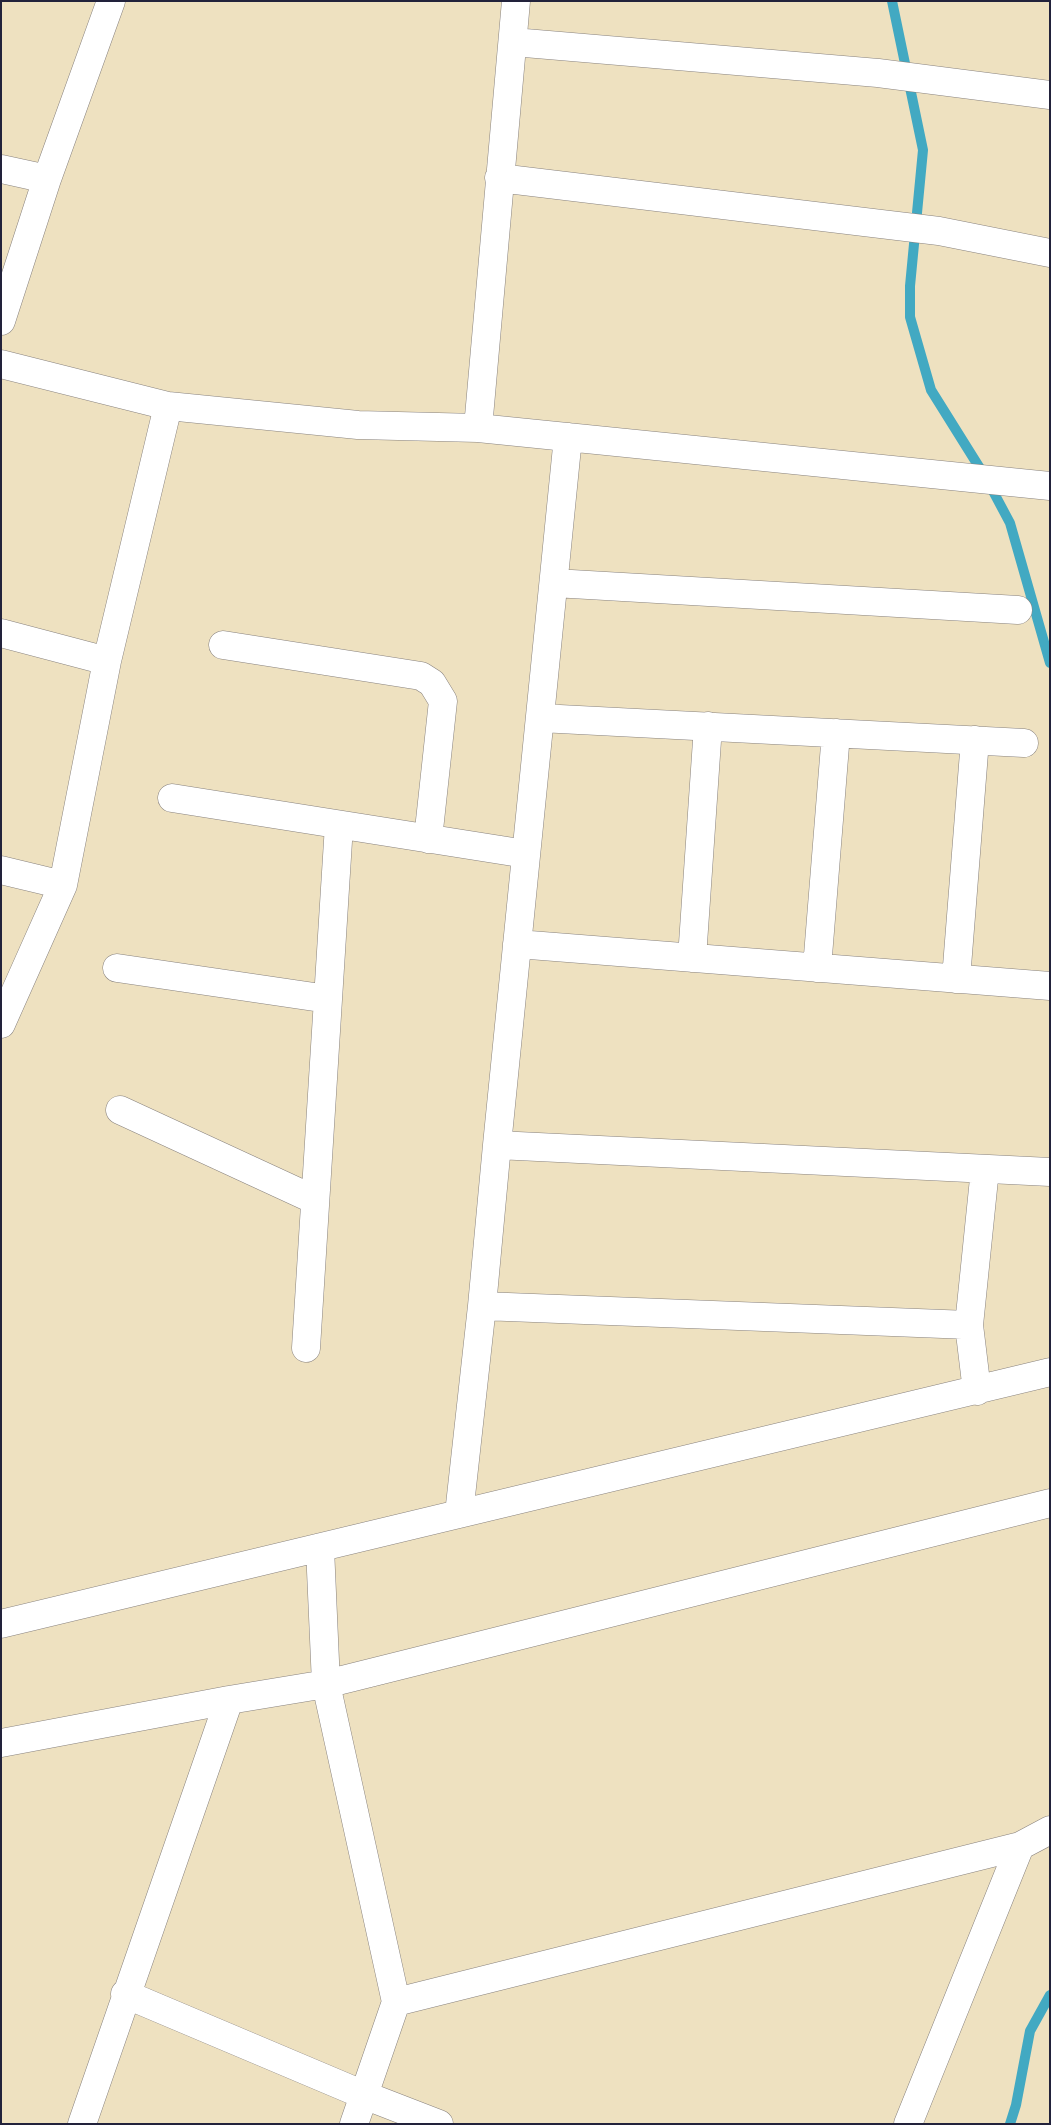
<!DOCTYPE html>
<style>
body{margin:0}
#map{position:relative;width:1051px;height:2125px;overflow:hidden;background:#eee1c0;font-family:Delius,sans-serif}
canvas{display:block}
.frame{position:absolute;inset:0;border:2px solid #22223b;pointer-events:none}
</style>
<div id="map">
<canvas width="1051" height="2125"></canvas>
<div class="frame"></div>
</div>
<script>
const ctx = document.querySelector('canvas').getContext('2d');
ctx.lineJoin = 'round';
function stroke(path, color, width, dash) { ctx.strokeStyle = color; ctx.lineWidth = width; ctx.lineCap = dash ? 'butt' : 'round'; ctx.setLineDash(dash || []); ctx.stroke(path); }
stroke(new Path2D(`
 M892,1L923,150L910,286V317L931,390L986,478L1010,523L1050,663
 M1010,2124L1016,2105L1030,2031L1050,1995`), '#42a9c2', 10);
const minor = new Path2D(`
 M513,42L878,73L1050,95
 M1,169L47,179
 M499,178L939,231L1050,253
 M1,321L47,179L111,1
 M1,364L168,406L358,425L478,428L1050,486
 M478,428L516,1
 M554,583L1018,610
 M1,633L107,661
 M223,645L421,676L432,683L443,701L428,839
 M540,718L1024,743
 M172,798L526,854
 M1,870L63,885
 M517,944L1050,986
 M692,958L708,726
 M117,968L328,999
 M817,968L836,733
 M956,979L975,740
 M1,1024L63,885L107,661L168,406
 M120,1110L315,1200
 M497,1145L1050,1172
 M482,1306L969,1325L977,1391
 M969,1325L985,1169
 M306,1348L339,825
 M459,1514L482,1306L497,1145L568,437
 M320,1548L326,1684L396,2002L354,2124
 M1,1624L1050,1372
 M1,1743L229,1700L326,1684L1050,1503
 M125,1994L364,2095L439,2124
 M396,2002L1020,1846L1050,1830
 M82,2124L229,1700
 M908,2124L1020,1846`);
stroke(minor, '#88827e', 29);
stroke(minor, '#fff', 28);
</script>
